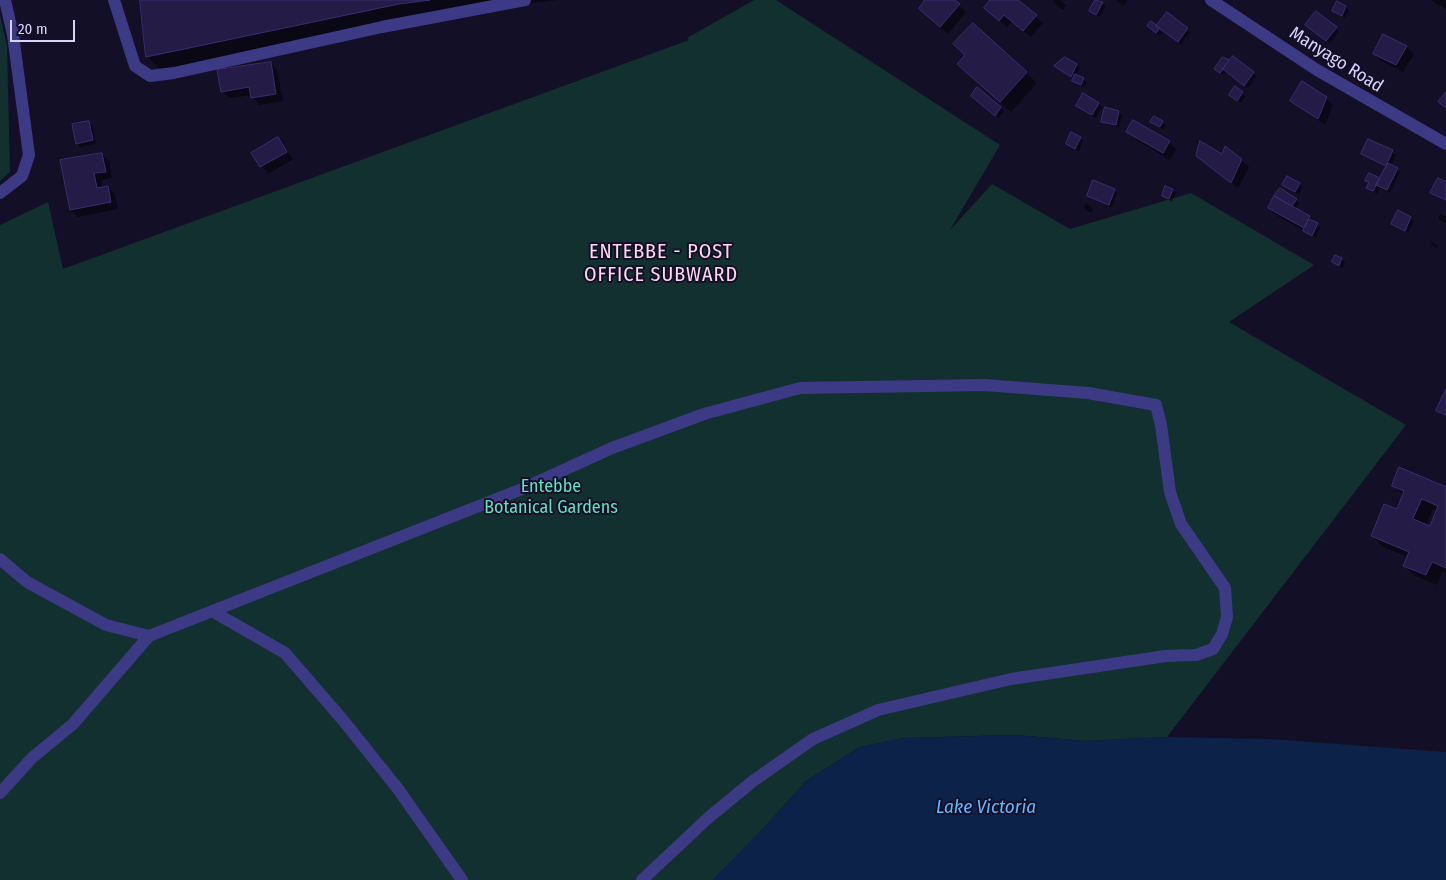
<!DOCTYPE html>
<style>
body{margin:0}
#map{position:relative;width:1446px;height:880px;overflow:hidden;background:#130f26;font-family:"Fira Sans Condensed",sans-serif}
canvas{display:block}
.scale{position:absolute;left:10px;top:20px;width:65px;height:22px;box-sizing:border-box;border:2px solid #d9d4ff;border-top:0;padding-left:6px;font-size:15px;line-height:18px;white-space:nowrap;color:#d9d4ff;-webkit-text-stroke:4px #130f26;paint-order:stroke}
</style>
<div id="map">
<canvas width="1446" height="880"></canvas>
<div class="scale">20 m</div>
</div>
<script>
const ctx = document.querySelector('canvas').getContext('2d');
ctx.lineJoin = 'round';
function paint(path, color) { ctx.fillStyle = color; ctx.fill(path, 'evenodd'); }
function stroke(path, color, width, dash) { ctx.strokeStyle = color; ctx.lineWidth = width; ctx.lineCap = dash ? 'butt' : 'round'; ctx.setLineDash(dash || []); ctx.stroke(path); }
function write(font, color, halo, rows, align = 'center') {
  ctx.font = font + ' "Fira Sans Condensed",sans-serif'; ctx.lineWidth = 4; ctx.setLineDash([]); ctx.textBaseline = 'middle'; ctx.strokeStyle = halo; ctx.fillStyle = color; for (const [text, x, y, turn = 0] of rows) {
    ctx.save(); ctx.translate(x, y); ctx.rotate((+turn || 0) * Math.PI / 180); ctx.textAlign = isNaN(turn) ? turn : align; if (halo) ctx.strokeText(text, 0, 0); ctx.fillText(text, 0, 0); ctx.restore();
  }
}
paint(new Path2D(`
 M754,0H776L1000,145L950,230L992,184L1070,229L1191,193L1314,265L1229,322L1406,425L1167,737L1085,741L1015,735L904,738L860,747L806,781L762,830L713,880H0V225L48,202L63,269L689,40L687,38Z
 M0,15L7,46L10,172L0,181Z`), '#12302f');
paint(new Path2D(`
 M1015,735L1085,741L1167,737L1270,739L1446,752V880H713L762,830L806,781L860,747L904,738Z`), '#0c2248');
paint(new Path2D(`
 M142,0H559L414,17L161,70L147,56Z
 M925,0H953L966,12L948,34L927,16Z
 M992,0H1020L1018,2L1043,23L1031,37L1012,21L1007,27L993,15Z
 M1054,0H1060L1066,5L1063,10L1053,2Z
 M1097,0L1106,6L1099,17L1091,11Z
 M1116,0H1128L1123,6Z
 M1432,0H1446V9L1435,3Z
 M1346,7L1349,10L1345,18L1334,11Z
 M1157,28L1187,29L1190,32L1181,44L1163,30L1160,36L1151,29Z
 M1310,28H1336L1339,31L1330,43Z
 M1383,36L1407,47L1414,54L1403,72L1381,61L1374,54Z
 M966,55L1026,73L1037,83L1011,112L958,64Z
 M1066,58L1080,68L1076,76L1087,82L1084,87L1056,66Z
 M1223,58L1257,76L1248,88L1226,72L1224,75L1219,72Z
 M270,63L277,70L283,101L259,105L252,95L229,98L222,91Z
 M977,89L1004,111L999,118L975,99Z
 M1242,93L1245,96L1241,103L1233,98Z
 M1326,98L1333,105L1325,125L1292,101Z
 M1098,104L1102,107L1096,118L1077,106Z
 M1119,112L1122,115L1119,127L1106,124L1103,121Z
 M1154,118L1166,125L1163,130L1152,122Z
 M88,122L92,125L96,144L80,147L77,144Z
 M1128,132L1169,142L1176,149L1170,160L1135,139Z
 M278,138L293,159L268,174L253,153Z
 M1080,138L1083,141L1079,151L1067,144Z
 M1369,140L1396,155L1391,166L1400,172L1390,193L1380,188L1377,194L1367,187L1370,183L1367,181L1380,180L1387,167L1363,153Z
 M102,154L109,161L112,178L101,180L102,188L108,187L115,194L118,209L78,217L71,210Z
 M1197,156H1222L1241,160L1249,167L1238,188Z
 M1299,184L1302,187L1299,195L1284,185Z
 M1114,190L1117,193L1112,207L1088,196Z
 M1172,190L1176,193L1172,202L1163,196Z
 M1296,200L1299,203L1295,209L1309,217L1320,228L1316,238L1276,215L1269,208Z
 M1086,203L1093,209L1091,213L1084,208Z
 M1399,212L1414,221L1408,233L1393,224Z
 M1440,214L1446,217V224L1438,218Z
 M1432,242L1438,246L1437,248L1431,244Z
 M1341,259L1345,263L1342,268L1333,262Z
 M1393,485L1446,488V573L1442,572L1437,585L1415,576L1405,566L1408,557L1383,547L1373,536L1397,511L1404,496ZM1433,509L1437,511L1430,528L1426,526Z`), '#0007');
const building = new Path2D(`
 M140,0H430L399,4L146,57Z
 M925,0H955L960,4L940,27L919,9Z
 M990,0H1018L1037,15L1023,31L1004,15L999,21L984,8Z
 M1095,0L1103,2L1096,15L1089,11Z
 M1337,1L1346,6L1342,16L1332,11Z
 M1316,11L1337,27L1326,41L1305,25Z
 M1167,12L1188,28L1178,42L1156,26Z
 M1151,21L1160,28L1156,33L1147,26Z
 M973,23L1027,72L1000,102L957,64L965,55L953,44Z
 M1383,34L1407,46L1396,65L1373,54Z
 M1233,56L1254,72L1244,86L1223,69Z
 M1065,57L1077,64L1071,77L1054,66Z
 M1223,57L1229,60L1220,73L1214,69Z
 M271,62L276,94L251,98L249,87L221,92L217,70Z
 M1075,74L1084,78L1081,85L1072,81Z
 M1302,81L1327,97L1318,119L1290,101Z
 M1235,86L1243,92L1237,101L1229,95Z
 M977,87L1001,107L995,116L971,96Z
 M1446,92V108L1438,102Z
 M1083,93L1099,103L1092,115L1076,106Z
 M1105,107L1119,111L1116,125L1101,122Z
 M1154,116L1163,121L1160,127L1150,122Z
 M1133,120L1170,141L1163,153L1126,132Z
 M89,121L93,140L76,144L72,124Z
 M1071,132L1081,137L1075,149L1066,144Z
 M278,137L287,152L260,167L251,153Z
 M1368,139L1393,150L1386,166L1361,154Z
 M1200,141L1222,154L1225,146L1242,159L1231,183L1196,156Z
 M102,153L106,172L94,173L97,188L108,186L111,202L70,210L60,160Z
 M1388,163L1398,168L1387,190L1376,185Z
 M1369,173L1380,178L1373,191L1366,188L1369,182L1365,181Z
 M1287,176L1300,183L1295,192L1282,185Z
 M1438,178L1446,182V200L1430,193Z
 M1093,180L1115,189L1109,205L1087,196Z
 M1165,186L1173,189L1169,199L1162,196Z
 M1280,188L1297,199L1292,206L1274,196Z
 M1274,196L1310,216L1304,228L1268,208Z
 M1398,210L1411,217L1405,231L1391,224Z
 M1309,219L1318,223L1312,236L1303,231Z
 M1335,255L1342,258L1339,266L1332,262Z
 M1446,389V415L1436,411Z
 M1399,467L1446,487V568L1432,562L1426,575L1403,566L1409,552L1371,536L1384,504L1397,509L1404,491L1392,486ZM1422,499L1438,506L1430,526L1413,519Z`);
paint(building, '#241b47');
stroke(building, '#3b2d73', 1);
stroke(new Path2D(`
 M114,0L135,66L150,76L174,73L382,27L525,0
 M0,193L22,176L29,155L13,35L5,0
 M0,559L27,582L106,625L149,636L522,489L612,448L704,414L800,388L985,385L1088,393L1156,405L1161,425L1170,492L1181,524L1225,588L1227,617L1222,634L1213,649L1196,655L1166,656L1011,679L878,710L813,739L753,781L708,818L642,880
 M212,611L285,653L342,719L398,789L462,880
 M0,793L32,758L73,724L149,636`), '#3d3a85', 12);
stroke(new Path2D(`
 M1211,0L1317,70L1446,144`), '#3d3a85', 12);
write('18px', '#d9d4ff', '#130f26', [
 ["Manyago Road",1336,60,32]
]);
write('18px', '#5fe0c0', '#130f26', [
 ["Entebbe",551,487],
 ["Botanical Gardens",551,508]
]);
write('italic 19px', '#62b6ff', '#130f26', [
 ["Lake Victoria",986,808]
]);
ctx.letterSpacing = '1px';
write('20px', '#ffd6f0', '#130f26', [
 ["ENTEBBE - POST",661,252],
 ["OFFICE SUBWARD",661,275]
]);
ctx.letterSpacing = '0px';
</script>
